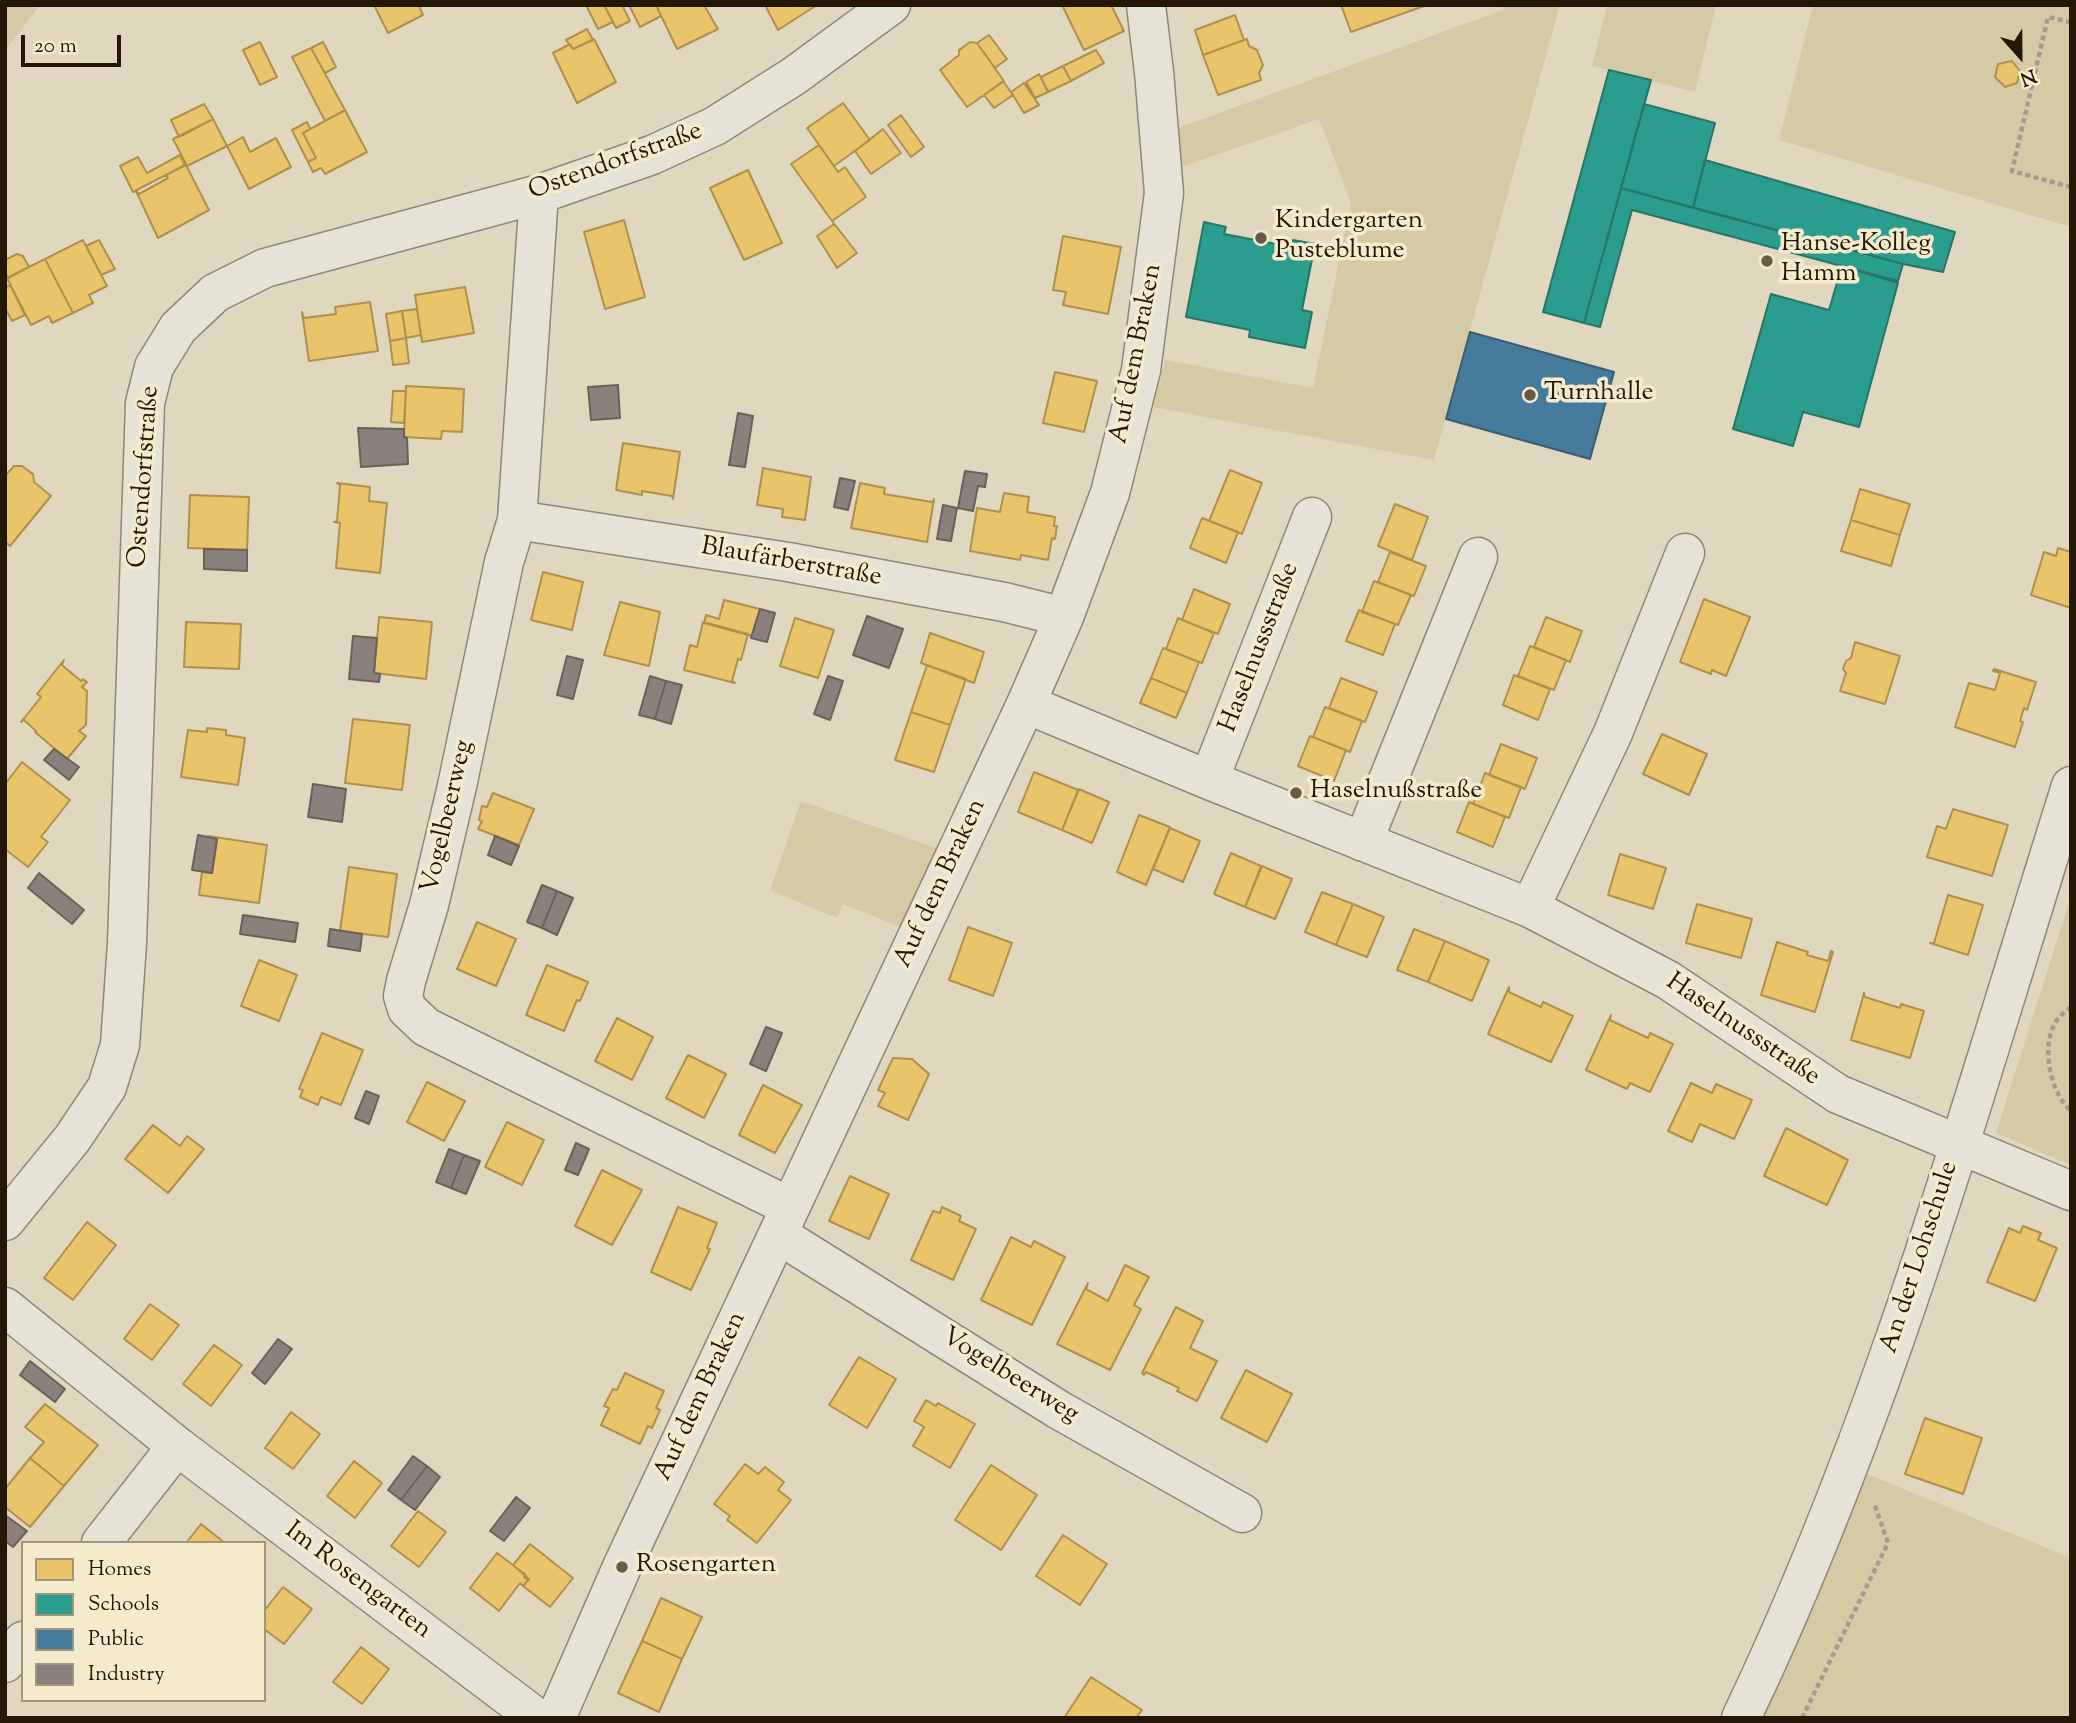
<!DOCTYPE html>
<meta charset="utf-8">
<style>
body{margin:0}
#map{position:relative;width:2076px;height:1723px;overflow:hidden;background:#e0d8be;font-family:"Sorts Mill Goudy",serif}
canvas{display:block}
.frame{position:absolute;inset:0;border:7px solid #251705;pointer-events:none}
.legend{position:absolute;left:21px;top:1541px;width:245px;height:161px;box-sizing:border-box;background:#f4ebcc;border:2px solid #a1967c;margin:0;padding:9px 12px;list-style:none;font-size:21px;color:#251705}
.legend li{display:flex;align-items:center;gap:14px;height:35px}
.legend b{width:35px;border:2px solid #a1967c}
.north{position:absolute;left:1985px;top:21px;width:70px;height:70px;-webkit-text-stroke:5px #f4ebcc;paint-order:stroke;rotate:159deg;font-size:19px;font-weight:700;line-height:28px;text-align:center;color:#251705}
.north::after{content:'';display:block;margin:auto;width:24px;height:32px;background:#251705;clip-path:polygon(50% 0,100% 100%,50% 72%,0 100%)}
.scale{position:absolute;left:21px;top:35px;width:100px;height:32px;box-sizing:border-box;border:4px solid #251705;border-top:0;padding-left:9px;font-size:21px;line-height:24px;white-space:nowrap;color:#251705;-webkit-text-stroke:5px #f4ebcc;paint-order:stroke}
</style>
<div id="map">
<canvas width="2076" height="1723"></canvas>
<div class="frame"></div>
<ul class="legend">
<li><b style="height:19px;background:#e9c46a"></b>Homes</li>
<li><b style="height:19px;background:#2a9d8f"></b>Schools</li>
<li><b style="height:19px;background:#457b9d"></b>Public</li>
<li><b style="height:19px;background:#8a817c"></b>Industry</li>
</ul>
<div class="north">N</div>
<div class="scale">20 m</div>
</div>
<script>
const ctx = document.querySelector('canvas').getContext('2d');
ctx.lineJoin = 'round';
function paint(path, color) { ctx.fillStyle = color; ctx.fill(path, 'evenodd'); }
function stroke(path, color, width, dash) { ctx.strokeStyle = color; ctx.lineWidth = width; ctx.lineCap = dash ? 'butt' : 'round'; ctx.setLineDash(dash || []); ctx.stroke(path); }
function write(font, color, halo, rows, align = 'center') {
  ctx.font = font + ' "Sorts Mill Goudy",serif'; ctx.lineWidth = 7; ctx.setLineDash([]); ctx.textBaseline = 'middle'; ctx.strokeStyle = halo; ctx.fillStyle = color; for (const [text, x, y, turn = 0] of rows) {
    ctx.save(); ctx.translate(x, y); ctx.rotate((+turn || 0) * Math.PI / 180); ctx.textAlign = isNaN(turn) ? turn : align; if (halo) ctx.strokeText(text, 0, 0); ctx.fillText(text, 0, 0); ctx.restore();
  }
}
paint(new Path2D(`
 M5,5H40L5,51Z
 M1503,5H1560L1434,460L1153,407L1165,360L1313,388L1351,203L1319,119L1179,168L1175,129L1503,10Z
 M1607,5H1716L1695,92L1592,66Z
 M1813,5H2071V227L1779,140Z
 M801,801L937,848L900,927L843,904L837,918L770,890Z
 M2071,896V1165L1996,1133Z
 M1865,1473L2071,1558V1718H1758Z`), '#d5caa6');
const homes = new Path2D(`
 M374,5H420L419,6L423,15L388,33Z
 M586,5H604L613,22L598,29Z
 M604,5H622L630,21L616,28Z
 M629,5H656L661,16L640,27Z
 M656,5H704L718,29L677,49Z
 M765,5H817L778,30Z
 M1062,5H1111L1124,31L1084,50Z
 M1341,5H1427L1351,32Z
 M1235,15L1244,40L1203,55L1195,30Z
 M587,29L593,40L573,49L566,40Z
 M989,35L1007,59L995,68L977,43Z
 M594,39L616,82L577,103L553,53L570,44L573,49Z
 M1247,39L1249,46L1257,50L1263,65L1259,73L1261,80L1218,95L1203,55Z
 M260,42L277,77L260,85L243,50Z
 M323,42L336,67L325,73L311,48Z
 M970,42L977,43L1004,81L967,107L940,70L959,55V50Z
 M311,48L345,110L325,121L292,57Z
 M1096,50L1104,63L1071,81L1063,66Z
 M2012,61L2020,71L2017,83L2005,87L1995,77L1998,64Z
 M1063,66L1071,81L1048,92L1041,77Z
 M1039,74L1048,92L1035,98L1026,82Z
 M1003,81L1013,95L994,108L984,95Z
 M1024,83L1039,105L1024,113L1011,92Z
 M843,103L870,140L834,166L807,128Z
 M204,104L213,119L179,137L171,120Z
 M345,110L367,152L325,174L321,168L313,172L308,162L316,158L303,133Z
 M901,115L924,147L911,157L888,125Z
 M213,119L227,146L187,166L173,139Z
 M307,122L310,129L303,133L316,158L308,162L292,130Z
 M883,129L901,153L871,174L855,151Z
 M243,137L250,152L276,138L291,167L249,189L227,146Z
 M819,145L838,172L845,167L866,197L832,221L791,164Z
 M180,155L185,165L133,192L120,166L138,157L147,173Z
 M186,165L209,210L158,238L136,191L139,194L168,178L166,175Z
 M748,170L782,243L744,260L710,188Z
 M624,220L645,297L605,309L584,232Z
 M832,221L857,253L837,268L817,236L834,224Z
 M1063,236L1121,247L1108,314L1063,305L1066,292L1053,290Z
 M83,240L107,286L89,295L93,303L73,313L45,259Z
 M99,240L115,269L101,275L86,246Z
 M17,254L23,256L29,267L8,278L5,272V260Z
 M45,259L73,313L52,323L49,316L31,325L7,278Z
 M10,285L25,315L12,321L5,308V288Z
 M465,287L474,333L422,342L415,295Z
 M370,302L378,351L309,361L302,312L304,318L336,314L335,307Z
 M417,309L421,335L406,338L402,311Z
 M402,311L406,338L390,341L386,314Z
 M406,338L409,363L393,365L390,341Z
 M1055,372L1097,381L1084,432L1043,423Z
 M406,386L464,389L462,432L442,431L441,439L404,437Z
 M393,391H406L404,423L391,422Z
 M623,443L680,452L673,499L672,496L642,491V495L616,490Z
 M14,466H22L33,474L34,482L51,496L10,546L5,542V476Z
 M763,468L811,477L805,520L782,517L783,509L757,505Z
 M1230,470L1262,483L1242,534L1209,521Z
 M337,483L370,487L369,501L387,503L380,573L336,568L340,523L334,522L337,521L340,485Z
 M860,483L885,488L884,494L932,502L934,499L927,542L851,528Z
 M1860,489L1910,504L1900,535L1851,520Z
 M1004,493L1029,497L1027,512L1055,517L1054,526H1057L1055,539L1052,538L1048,560L1021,555L1020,560L970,551L977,508L1000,512Z
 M190,495L249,497L247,550L188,548Z
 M1395,504L1428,517L1412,560L1378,546Z
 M1202,518L1238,532L1226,563L1190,548Z
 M1851,520L1900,535L1891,566L1841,551Z
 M2058,548L2071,552V608L2031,595L2044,552L2056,556Z
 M1390,552L1426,566L1414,596L1378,582Z
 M543,572L583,582L572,630L531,620Z
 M1374,581L1411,595L1398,625L1362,612Z
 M1194,589L1230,604L1218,634L1182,620Z
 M1704,599L1750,617L1726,676L1712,670L1711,674L1680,662Z
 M724,600L760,609L752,636L704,623L706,615L719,619Z
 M620,602L660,612L649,666L604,655Z
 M1359,610L1395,624L1383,655L1346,641Z
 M379,617L432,622L426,679L374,673Z
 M1546,617L1582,631L1570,662L1534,647Z
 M795,618L834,630L818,678L780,666Z
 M1178,618L1214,633L1202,663L1166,649Z
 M186,622L241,624L239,669L184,667Z
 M703,622L748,634L741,660L738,659L732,681L735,683L684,670L690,645L697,647Z
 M930,633L984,652L974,683L921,663Z
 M1855,642L1900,656L1885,704L1840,691L1846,673L1843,669L1846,661L1851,658Z
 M1530,646L1566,660L1554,690L1518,676Z
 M1163,648L1199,662L1187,693L1151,678Z
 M64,660L62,665L81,681L83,679L87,682L82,687L87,691L86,725L79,731L86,736L67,759L35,732L36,731L24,720L21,722L41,697L37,694Z
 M927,665L966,679L950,725L911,712Z
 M1994,669L2036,682L2027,710L2024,708L2020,721L2023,722L2015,747L1955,727L1969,683L1995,690L2000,673L1993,671Z
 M1514,675L1550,689L1538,720L1503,705Z
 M1151,678L1187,693L1176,718L1140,703Z
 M1341,678L1377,692L1365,722L1329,708Z
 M1325,707L1362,721L1350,752L1313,737Z
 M911,712L950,725L934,772L895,760Z
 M353,719L410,725L402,790L345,783Z
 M207,728L226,730V735L245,738L238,785L181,777L188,730L207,732Z
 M1662,734L1707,754L1689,795L1643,774Z
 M1310,736L1346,750L1334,781L1298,766Z
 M1501,744L1537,758L1525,789L1489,775Z
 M22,762L70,800L41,837L48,842L28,867L5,849V784Z
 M1034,772L1078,790L1062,830L1018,812Z
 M1485,773L1521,787L1509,818L1473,804Z
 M1079,789L1109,802L1092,843L1062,830Z
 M493,793L534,809L519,845L478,829L482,821L479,820L482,806L487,807Z
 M1469,802L1505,817L1493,847L1457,832Z
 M1953,809L2008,825L1992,876L1927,857L1937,826L1946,829Z
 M1139,815L1170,827L1146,885L1117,872Z
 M1170,828L1200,841L1183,882L1153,869Z
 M208,836L267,845L259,903L199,895L202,872L212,873L217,839Z
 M1231,853L1261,866L1245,907L1214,894Z
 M1620,854L1666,868L1653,909L1608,895Z
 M1262,866L1292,879L1275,919L1245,907Z
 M349,867L397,874L388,937L340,931Z
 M1322,892L1353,904L1336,945L1305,932Z
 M1948,895L1983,905L1968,955L1930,943H1934Z
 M1353,904L1384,917L1367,957L1336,945Z
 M1697,904L1752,919L1741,958L1686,943Z
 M477,922L516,939L496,986L457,969Z
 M968,927L1012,943L993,996L949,980Z
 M1414,929L1445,941L1428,982L1397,970Z
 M1445,941L1489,960L1472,1001L1428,982Z
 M1777,942L1808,952L1807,955L1828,961L1831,951L1833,952L1815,1012L1761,995Z
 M259,960L297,975L279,1021L241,1006Z
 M547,965L588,982L580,1001L577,1000L564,1031L526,1015Z
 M1509,987V992L1541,1007L1543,1002L1573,1016L1551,1062L1488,1034Z
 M1864,993L1865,997L1900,1008L1901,1004L1924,1011L1910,1058L1851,1040Z
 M1611,1015L1610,1020L1648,1038L1650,1033L1673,1044L1650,1092L1630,1083L1627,1089L1586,1070Z
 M617,1018L653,1037L632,1080L595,1061Z
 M322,1033L363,1050L341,1105L321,1097L318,1105L300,1097L303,1090L299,1089Z
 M688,1055L726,1074L704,1118L666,1098Z
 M893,1058L912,1059L929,1074L908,1120L878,1106L885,1093L878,1090Z
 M427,1082L465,1101L444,1141L407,1122Z
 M1691,1083L1712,1093L1716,1084L1752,1100L1734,1139L1700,1124L1692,1142L1668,1131Z
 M763,1085L802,1105L775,1153L739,1135Z
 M507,1122L544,1140L522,1185L485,1167Z
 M153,1125L180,1146L187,1136L204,1149L168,1193L125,1159Z
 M1786,1128L1848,1160L1827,1205L1764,1176Z
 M602,1170L642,1190L612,1245L575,1226Z
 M850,1176L889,1194L869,1239L829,1221Z
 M678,1207L717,1223L707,1248L710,1249L691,1290L651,1272Z
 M942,1207L961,1216L959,1221L976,1229L953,1280L911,1260L933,1211L940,1213Z
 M87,1222L116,1245L73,1300L44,1278Z
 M2023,1226L2041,1233L2038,1240L2057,1248L2035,1301L1987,1282L2009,1228L2020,1233Z
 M1011,1237L1031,1247L1034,1241L1065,1257L1032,1325L981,1300Z
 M1125,1265L1149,1277L1134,1305L1141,1309L1110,1370L1057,1344L1088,1283L1086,1289L1108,1301Z
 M150,1304L179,1325L152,1360L124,1339Z
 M1176,1307L1203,1321L1190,1348L1217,1361L1197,1401L1177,1391L1179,1388L1146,1372L1144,1375L1142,1373Z
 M214,1345L242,1365L211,1406L183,1384Z
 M859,1357L896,1379L867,1428L829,1405Z
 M1246,1370L1292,1394L1267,1442L1221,1418Z
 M625,1373L664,1391L656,1408L660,1410L652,1428L648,1426L640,1444L601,1425L609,1408L604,1406L613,1389L617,1390Z
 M926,1400L936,1406L938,1403L975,1424L950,1468L913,1446L924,1427L914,1421Z
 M45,1404L98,1445L64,1486L30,1458L44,1442L25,1427Z
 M291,1412L320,1434L293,1469L265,1448Z
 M1925,1418L1982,1438L1963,1494L1905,1474Z
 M30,1458L64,1486L30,1527L5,1507V1489Z
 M354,1461L382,1483L355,1518L327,1496Z
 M745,1464L758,1474L765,1467L784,1482L778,1490L791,1500L757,1543L727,1520L730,1516L714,1504Z
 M991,1465L1037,1495L1001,1550L955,1520Z
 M418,1511L446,1532L419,1567L391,1546Z
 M201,1524L225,1543H186Z
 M1063,1535L1107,1564L1080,1605L1036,1576Z
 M530,1544L573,1578L550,1607L523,1586L529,1579L513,1565Z
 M497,1553L526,1575L524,1577L528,1580L523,1586L520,1583L499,1611L470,1588Z
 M283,1587L312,1609L284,1644L264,1629V1611Z
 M661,1598L702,1617L682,1659L642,1641Z
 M642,1641L682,1659L659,1712L618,1693Z
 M361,1647L389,1669L362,1704L333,1682Z
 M1091,1677L1142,1710L1136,1718H1064Z`);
paint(homes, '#e9c46a');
stroke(homes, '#ae904c', 2);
const schools = new Path2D(`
 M1609,70L1651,80L1584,323L1543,312Z
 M1644,104L1715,123L1693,208L1621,188Z
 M1705,160L1955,232L1943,272L1903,264L1693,208Z
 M1621,188L1903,264L1898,281L1632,210L1600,327L1584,323Z
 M1204,222L1226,227L1224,234L1292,247L1293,240L1315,244L1302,310L1312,312L1305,348L1249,337L1250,330L1186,317Z
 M1842,266L1898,283L1859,427L1803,412L1793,446L1733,429L1771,294L1829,310Z`);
paint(schools, '#2a9d8f');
stroke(schools, '#287566', 2);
const public = new Path2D(`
 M1470,332L1614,372L1590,459L1446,419Z`);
paint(public, '#457b9d');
stroke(public, '#3b5d6f', 2);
const industry = new Path2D(`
 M618,385L620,418L591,420L588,387Z
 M738,413L753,416L745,467L729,465Z
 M358,428L404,429V437L407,438L408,464L361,467Z
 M965,471L987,474L985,487L978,486L973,511L958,508Z
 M840,478L855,481L848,510L834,507Z
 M943,505L957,508L951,541L937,539Z
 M204,549L247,550V571L204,569Z
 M760,609L775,613L767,642L751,638Z
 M867,616L903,629L889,668L853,655Z
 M353,636L377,638L374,673L380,674L379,682L349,679Z
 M567,656L583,660L573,699L557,695Z
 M650,676L666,681L655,719L639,715Z
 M828,676L843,681L830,720L814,714Z
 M666,681L682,685L671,724L655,719Z
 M54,749L79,767L69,780L44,760Z
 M313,784L346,789L342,822L308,817Z
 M198,835L217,839L212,873L192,870Z
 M495,836L519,846L511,865L488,855Z
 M39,873L84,910L72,924L28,888Z
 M542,885L557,891L542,928L527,922Z
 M557,891L573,898L557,935L542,928Z
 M243,915L298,923L295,942L240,934Z
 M330,929L362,934L360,951L328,946Z
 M766,1027L782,1033L766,1071L750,1064Z
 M366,1091L379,1096L369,1124L355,1118Z
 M576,1143L589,1149L578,1175L565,1170Z
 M449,1149L464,1155L451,1188L436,1182Z
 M464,1155L480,1161L466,1194L451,1188Z
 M278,1339L292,1349L265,1384L252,1373Z
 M30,1361L65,1389L55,1402L20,1375Z
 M413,1456L427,1466L401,1500L388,1490Z
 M427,1466L440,1477L415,1510L401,1500Z
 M516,1497L530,1508L504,1541L490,1531Z
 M5,1515L27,1531L13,1547L5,1541Z`);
paint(industry, '#8a817c');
stroke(industry, '#6c6158', 2);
const minor = new Path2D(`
 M539,194L517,520L504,562L457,786L429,905L406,981L403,996L407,1009L426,1027L790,1207
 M517,520L788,562L1004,602L1064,617
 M1026,704L1209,780L1530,908L1668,980L1838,1094L2071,1191
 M1209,780L1312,517
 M1363,842L1478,557
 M1530,908L1613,733L1685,553
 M5,1221L72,1139L107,1087L120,1045L127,943L145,403L154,367L178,328L215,293L265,268L539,194L652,155L715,126L794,76L891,5
 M779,1235L1059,1410L1242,1513
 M5,1307L177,1446L537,1718
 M101,1543L177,1446
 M5,1663L23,1641
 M556,1718L622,1567L1026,704L1064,617L1110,493L1141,370L1164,193L1154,72L1146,5
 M1741,1718C1884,1420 1972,1100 2071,786`);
stroke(minor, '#8e8777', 41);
stroke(new Path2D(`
 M2071,22L2048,17L2012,171L2071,187
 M2071,1007C2065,1011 2059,1017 2055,1023C2041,1048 2050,1092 2071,1111
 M1802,1718L1888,1543L1874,1503`), '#a09c90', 4.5, [5, 3.5]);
stroke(minor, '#e6e2d5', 38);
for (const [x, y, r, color] of [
 [1261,238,7,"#665b46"],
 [1767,261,7,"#665b46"],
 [1530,395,7,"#665b46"],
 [1296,793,7,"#665b46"],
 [622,1567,7,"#665b46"]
]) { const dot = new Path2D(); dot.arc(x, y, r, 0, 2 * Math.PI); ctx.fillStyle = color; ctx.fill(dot); stroke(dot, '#f4ebcc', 2.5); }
write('26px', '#251705', '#f4ebcc', [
 ["Ostendorfstraße",616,163,-20],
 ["Auf dem Braken",1138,354,-79],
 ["Ostendorfstraße",146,477,-86],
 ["Blaufärberstraße",791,564,10],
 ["Haselnussstraße",1261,648,-69],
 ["Vogelbeerweg",449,817,-77],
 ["Auf dem Braken",942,884,-65],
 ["Haselnussstraße",1742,1031,34],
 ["An der Lohschule",1921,1258,-72],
 ["Vogelbeerweg",1009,1377,32],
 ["Auf dem Braken",702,1397,-65],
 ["Im Rosengarten",357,1582,37]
]);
write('26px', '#251705', '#f4ebcc', [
 ["Kindergarten",1275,223],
 ["Pusteblume",1275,253],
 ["Hanse-Kolleg",1781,246],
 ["Hamm",1781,276],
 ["Turnhalle",1544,395],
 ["Haselnußstraße",1310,793],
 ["Rosengarten",636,1567]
], 'left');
</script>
